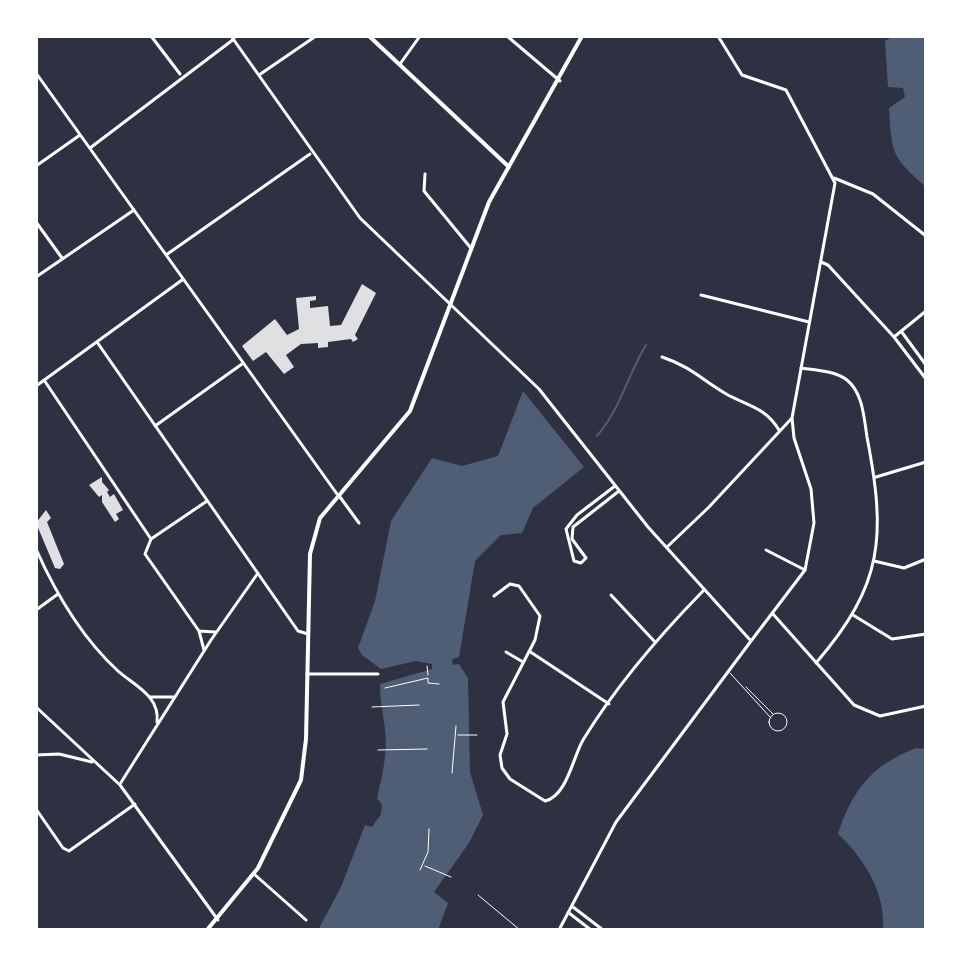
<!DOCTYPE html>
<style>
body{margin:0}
#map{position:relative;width:962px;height:966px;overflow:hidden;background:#2d3142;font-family:Lato,sans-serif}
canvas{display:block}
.frame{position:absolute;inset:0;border:38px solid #fff;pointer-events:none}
</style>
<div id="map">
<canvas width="962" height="966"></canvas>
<div class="frame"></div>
</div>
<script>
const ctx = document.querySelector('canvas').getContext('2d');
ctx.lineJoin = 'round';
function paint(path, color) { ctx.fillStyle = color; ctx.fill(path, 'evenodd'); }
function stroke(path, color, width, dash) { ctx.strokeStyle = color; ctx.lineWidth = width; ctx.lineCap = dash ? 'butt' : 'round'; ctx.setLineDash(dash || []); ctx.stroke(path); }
paint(new Path2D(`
 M893,36H926V187C891,156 892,154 889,108L905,97L903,88L888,87L885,41Z
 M523,391L584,467L533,508L522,533L501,535L475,561L459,657L452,659L453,665L459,664L468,678L470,772L483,815L469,843L434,892L448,903L438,930H318L341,887L365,825L372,827L381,814L382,804L377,799C382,776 388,753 385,729C383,713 380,700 380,684L432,669V664L416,661L381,669L362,655L358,648L375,601L391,521L432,458L462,466L498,456Z
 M916,748L926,749V930H883C886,893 864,858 838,834C852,790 872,765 916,748Z`), '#4f5d75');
stroke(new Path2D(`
 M597,436C621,408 627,376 646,345`), '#4f5d75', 2);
paint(new Path2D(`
 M362,284L376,293L355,335L358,339L353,342L351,339L328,342V347L318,348V343L301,344L286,355L294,367L284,374L266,352L253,361L242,346L275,319L287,335L299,329L296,298L316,296V300L310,301V308L328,306L330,326L341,325Z
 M102,477V482L109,490L107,492L110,497L114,494L123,510L116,514L119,519L115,522L102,502V495L99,497L89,485Z
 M46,510L51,518L47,522L64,564L60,569L55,568L36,523Z`), '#e0e0e3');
stroke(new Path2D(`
 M427,666L428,675
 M385,688L428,678V683L439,684
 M372,707L419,705
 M458,735H477
 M378,750L427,749
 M452,773L456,726
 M425,866L451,877
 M420,870L428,852L429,829`), '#fff', 1);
stroke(new Path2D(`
 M730,673L771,718
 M746,687L773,714
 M769 722a9 9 0 1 1 18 0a9 9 0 1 1-18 0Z
 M478,895L520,930`), '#fff', 1);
stroke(new Path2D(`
 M151,36L180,74
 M400,64L420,36
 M90,148L234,39
 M425,174L424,191L470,247
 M834,178L873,194L926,236
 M36,222L62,258
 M821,262L828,265L894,337L926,379
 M36,277L134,210
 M701,295L809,322
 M901,331L926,365
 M894,337L926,311
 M97,342L298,631L308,634
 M662,357C692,367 703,381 728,395C749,406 766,408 779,430
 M801,368C815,370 836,371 847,380C863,393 864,418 867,437C886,536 884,584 816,663
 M44,380L151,539
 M155,426L242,364
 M876,477L926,462
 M615,486L577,515L566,529L574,561L581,563L586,558L572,539L573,527L619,491
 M340,497L359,523
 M36,549C56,594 82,638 118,671C135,686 160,696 157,722
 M766,550L805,570
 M874,561L904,568L926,559
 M611,595L655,642
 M494,596L510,584L519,586L540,616L535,640L503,702L507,734L500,755L502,768L510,779L545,801C567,796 573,757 583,740C616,686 659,636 703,591
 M36,610L58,594
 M773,614L854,705L880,716L926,706
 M853,615L892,639L926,634
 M199,631L215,632
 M204,650L199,631L145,554L151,539L207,501
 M529,651L609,704
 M506,652L523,662
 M307,674H378
 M150,697H174
 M36,716V726
 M36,755L59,754L92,762
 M120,784L211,640L258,573
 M36,809L63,848L69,851L135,804
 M254,874L306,920
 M573,907L603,930
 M569,913L591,930`), '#fff', 3);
stroke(new Path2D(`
 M231,36L360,218L539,389L648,527L751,641L616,822L559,930
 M507,36L560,81
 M718,36L742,75L786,90L835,183L792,418L794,438L811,489L814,523L805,570L751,641
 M36,73L337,494
 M259,75L316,36
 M36,166L80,135
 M166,255L310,154
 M36,386L182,280
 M667,547L709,507L792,418
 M36,707L120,785L218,920`), '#fff', 3);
stroke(new Path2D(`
 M369,36L509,167
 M207,930L258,868L301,780L306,739L310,554L320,518L410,411L489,202L582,36`), '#fff', 4);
</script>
